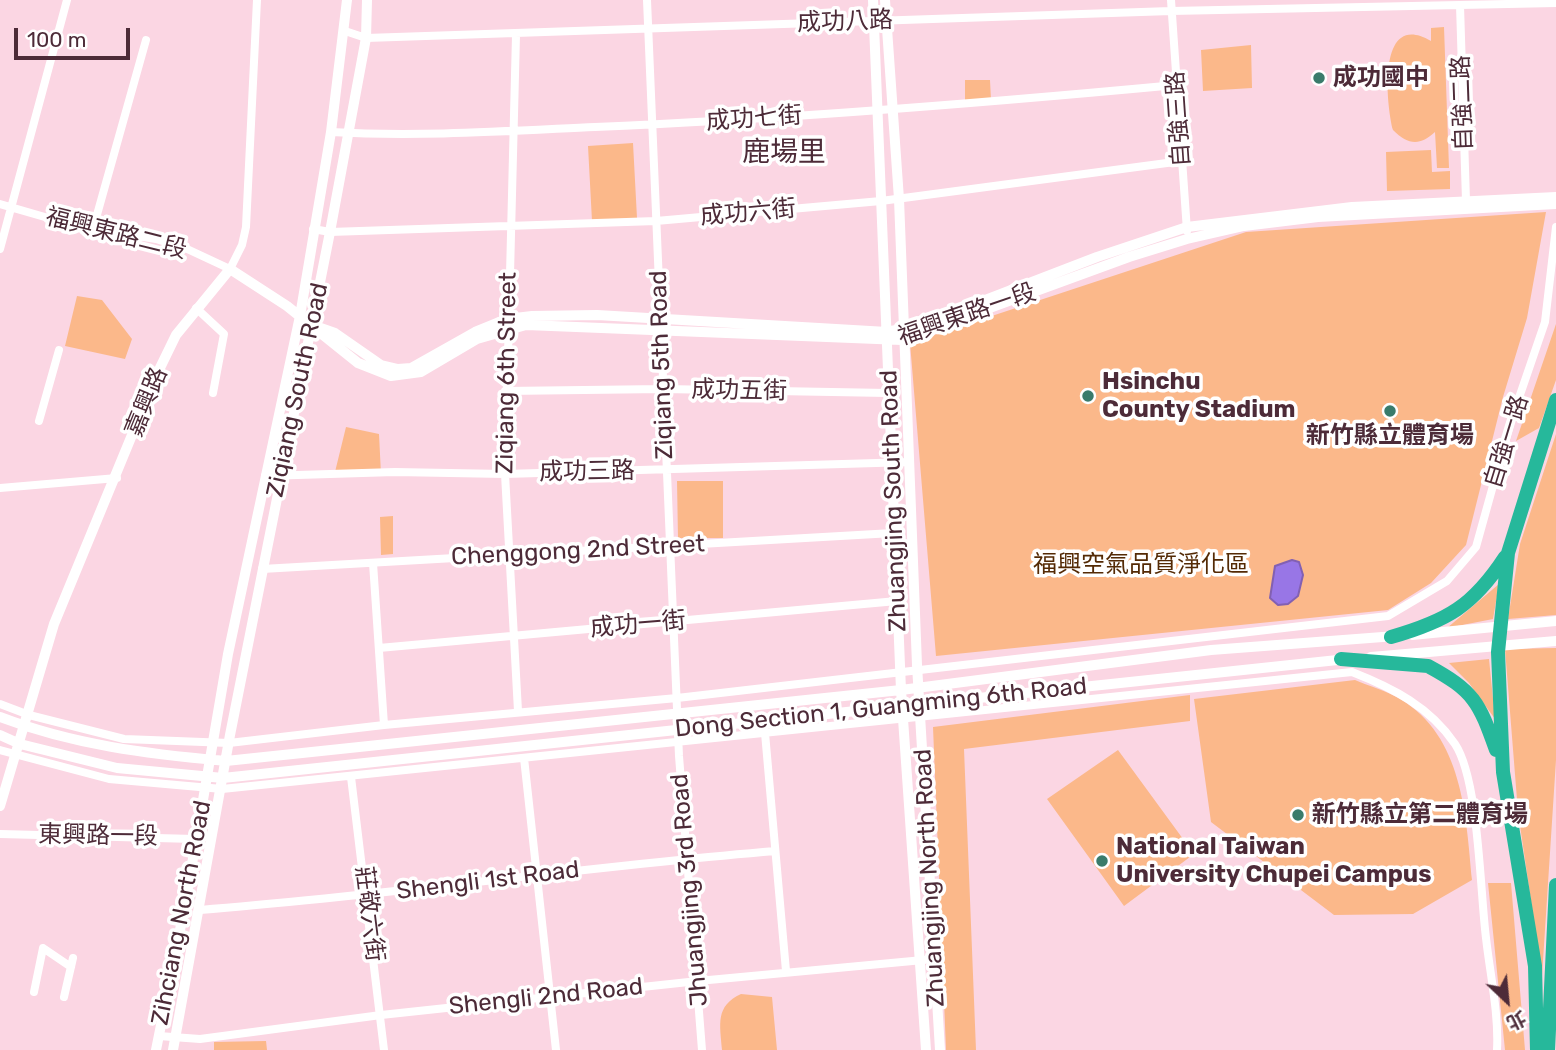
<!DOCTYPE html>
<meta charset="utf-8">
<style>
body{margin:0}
#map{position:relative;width:1556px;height:1050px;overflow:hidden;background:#fbd6e3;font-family:Rubik,"Noto Sans TC",sans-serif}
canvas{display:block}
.north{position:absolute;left:1472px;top:966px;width:70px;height:70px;-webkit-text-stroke:5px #fff;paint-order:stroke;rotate:154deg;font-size:19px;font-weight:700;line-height:28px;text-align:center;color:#4d2b38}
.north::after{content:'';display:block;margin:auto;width:24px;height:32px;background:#4d2b38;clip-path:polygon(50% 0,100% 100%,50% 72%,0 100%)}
.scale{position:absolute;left:14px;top:28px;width:116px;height:32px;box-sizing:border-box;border:4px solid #4d2b38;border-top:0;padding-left:9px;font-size:21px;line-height:24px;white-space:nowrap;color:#4d2b38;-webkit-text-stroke:5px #fff;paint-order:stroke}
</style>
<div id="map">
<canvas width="1556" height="1050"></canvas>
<div class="north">北</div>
<div class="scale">100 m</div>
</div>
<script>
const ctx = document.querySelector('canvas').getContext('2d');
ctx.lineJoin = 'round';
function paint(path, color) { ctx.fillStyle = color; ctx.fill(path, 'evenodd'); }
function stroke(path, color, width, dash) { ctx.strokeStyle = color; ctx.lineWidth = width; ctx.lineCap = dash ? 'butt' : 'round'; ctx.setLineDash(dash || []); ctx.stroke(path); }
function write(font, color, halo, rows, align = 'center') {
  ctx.font = font + ' Rubik,"Noto Sans TC",sans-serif'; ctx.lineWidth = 7; ctx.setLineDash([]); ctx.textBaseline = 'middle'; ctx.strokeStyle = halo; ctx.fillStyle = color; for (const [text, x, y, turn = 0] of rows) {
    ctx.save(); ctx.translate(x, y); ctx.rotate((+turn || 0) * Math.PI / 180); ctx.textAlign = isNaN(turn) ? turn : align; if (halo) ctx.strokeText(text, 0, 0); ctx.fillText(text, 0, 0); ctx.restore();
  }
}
paint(new Path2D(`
 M1444,27L1449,168H1437L1435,132C1420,146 1408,145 1393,130C1386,103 1377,9 1431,41V28Z
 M1251,45L1252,88L1203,91L1201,50Z
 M965,80H990L991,100L965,101Z
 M633,143L637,218L592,221L588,146Z
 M1431,150L1432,172L1450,171V189L1387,191L1386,152Z
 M1546,212L1527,318L1503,397L1466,545L1431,583L1388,610L936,656L910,343L1246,232Z
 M77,296L102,300L132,339L125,359L65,346Z
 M1556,324V380L1539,428L1516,441Z
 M346,427L379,434L381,474L334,476Z
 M1556,434V615L1508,619L1520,544Z
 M677,481H723V538H678Z
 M393,516V554L381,555L380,517Z
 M1499,584L1493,619L1447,628Z
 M1556,648V760L1542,976L1518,812L1505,649Z
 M1489,659L1495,719L1469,683L1449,663Z
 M1355,680C1369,686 1387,691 1400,699C1463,736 1466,816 1472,880L1413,914L1334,915L1211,822L1194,699Z
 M1190,695V721L964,749L976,1050H946L933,727Z
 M1118,750L1194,854L1124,906L1047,799Z
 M1488,883H1511L1525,1050H1505Z
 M741,994L772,997L777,1050H722C720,1024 715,1006 741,994Z
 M266,1041L267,1050H214V1042Z`), '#fbb88a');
const water = new Path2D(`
 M1292,560L1299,562L1303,575L1298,596L1288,604L1278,605L1270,598L1275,566Z`);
paint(water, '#9876e6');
stroke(water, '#8260b2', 2);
stroke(new Path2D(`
 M647,0L679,756L702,1050
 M1171,0L1187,231
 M1460,5L1466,201
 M345,31L366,38L1171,11L1556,3
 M516,35L505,474L518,711
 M331,132C418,137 508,131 595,127C789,119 983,103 1176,85
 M0,204L76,226L156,239L185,248L230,269L242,245L246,227L257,0
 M93,229L146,40
 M313,229L330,232L656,221L881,201L1182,161
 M0,249L67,0
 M196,308L224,334L213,393
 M505,391L663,389L888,393
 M39,421L59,350
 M265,476L395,472L505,474L910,462
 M0,488L117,478
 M373,563L384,725
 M262,569L893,533
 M379,648L897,601
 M0,704L29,715L124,739L229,743L384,725L677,698L1388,616L1447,581L1476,547L1511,421L1545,322L1556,227
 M765,733L786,971
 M0,750L109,779L222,789L1352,672C1393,688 1430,707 1455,744C1479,780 1480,892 1486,938C1490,974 1499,1014 1497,1050
 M524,758L556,1050
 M351,777L384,1050
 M0,834L195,839
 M200,910C392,895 583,867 775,851
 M34,992L43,948L71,967
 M64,997L73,958
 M159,1036L200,1039L381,1015L698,981L934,959`), '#fff', 8);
stroke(new Path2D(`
 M873,0L901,690L926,1050
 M885,0L899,199L917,665L940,1050
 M315,326L335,333L381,365L398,369L411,368L475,332L507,319L532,316L597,315L887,332L923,324L1097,257L1187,227L1352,207L1556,197
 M1412,635L1556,621
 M1371,657L1556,641
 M0,717C73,745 148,754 226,761L901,690L1211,650L1396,636
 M0,735L20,744L117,768L223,778L1347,659
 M0,806L54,624L158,372L176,335L230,269L287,306L358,363L391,376L421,372L477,339L526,325L902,340L1129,257L1187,239L1244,226L1318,217L1556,204
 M156,1050L185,905L228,654L300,316L331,132L347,0
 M173,1050L230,735L330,232L366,38L367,0`), '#fff', 10);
stroke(new Path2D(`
 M1391,637C1447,621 1473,606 1505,557
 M1341,659L1428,666C1474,691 1479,702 1496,750
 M1537,1050L1535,966L1503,772L1498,652L1508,553L1556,400
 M1548,1050L1556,885`), '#26b89b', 14);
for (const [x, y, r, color] of [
 [1319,78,7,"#3a7b6b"],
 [1088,396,7,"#3a7b6b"],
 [1390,411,7,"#3a7b6b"],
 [1298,815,7,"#3a7b6b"],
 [1102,861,7,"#3a7b6b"]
]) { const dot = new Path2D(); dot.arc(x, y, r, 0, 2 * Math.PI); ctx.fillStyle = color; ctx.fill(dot); stroke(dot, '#fff', 2.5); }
write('24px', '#4d2b38', '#fff', [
 ["成功八路",845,22,-2],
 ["自強二路",1463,103,-92],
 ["成功七街",754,119,-4],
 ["自強三路",1179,119,-94],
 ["成功六街",748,213,-5],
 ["福興東路二段",116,234,14],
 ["福興東路一段",967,315,-19],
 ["Ziqiang 5th Road",662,365,-92],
 ["Ziqiang 6th Street",507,373,-89],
 ["Ziqiang South Road",298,390,-78],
 ["成功五街",739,391,1],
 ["嘉興路",147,402,-68],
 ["自強一路",1507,442,-73],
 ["成功三路",587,472,-1],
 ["Zhuangjing South Road",894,501,-92],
 ["Chenggong 2nd Street",578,551,-3],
 ["成功一街",638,625,-5],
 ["Dong Section 1, Guangming 6th Road",881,708,-6],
 ["東興路一段",98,836,1],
 ["Zhuangjing North Road",930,878,-93],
 ["Shengli 1st Road",488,881,-7],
 ["Jhuangjing 3rd Road",690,890,-95],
 ["Zihciang North Road",182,913,-79],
 ["莊敬六街",369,914,83],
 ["Shengli 2nd Road",546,997,-6]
]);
write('bold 24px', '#4d2b38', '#fff', [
 ["成功國中",1333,78],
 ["Hsinchu",1102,382],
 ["County Stadium",1102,410],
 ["新竹縣立體育場",1390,436,"center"],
 ["新竹縣立第二體育場",1312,815],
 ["National Taiwan",1116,847],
 ["University Chupei Campus",1116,875]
], 'left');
write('24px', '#542a05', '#fff', [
 ["福興空氣品質淨化區",1141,565]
]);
write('28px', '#4d2b38', '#fff', [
 ["鹿場里",784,153]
]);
</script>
